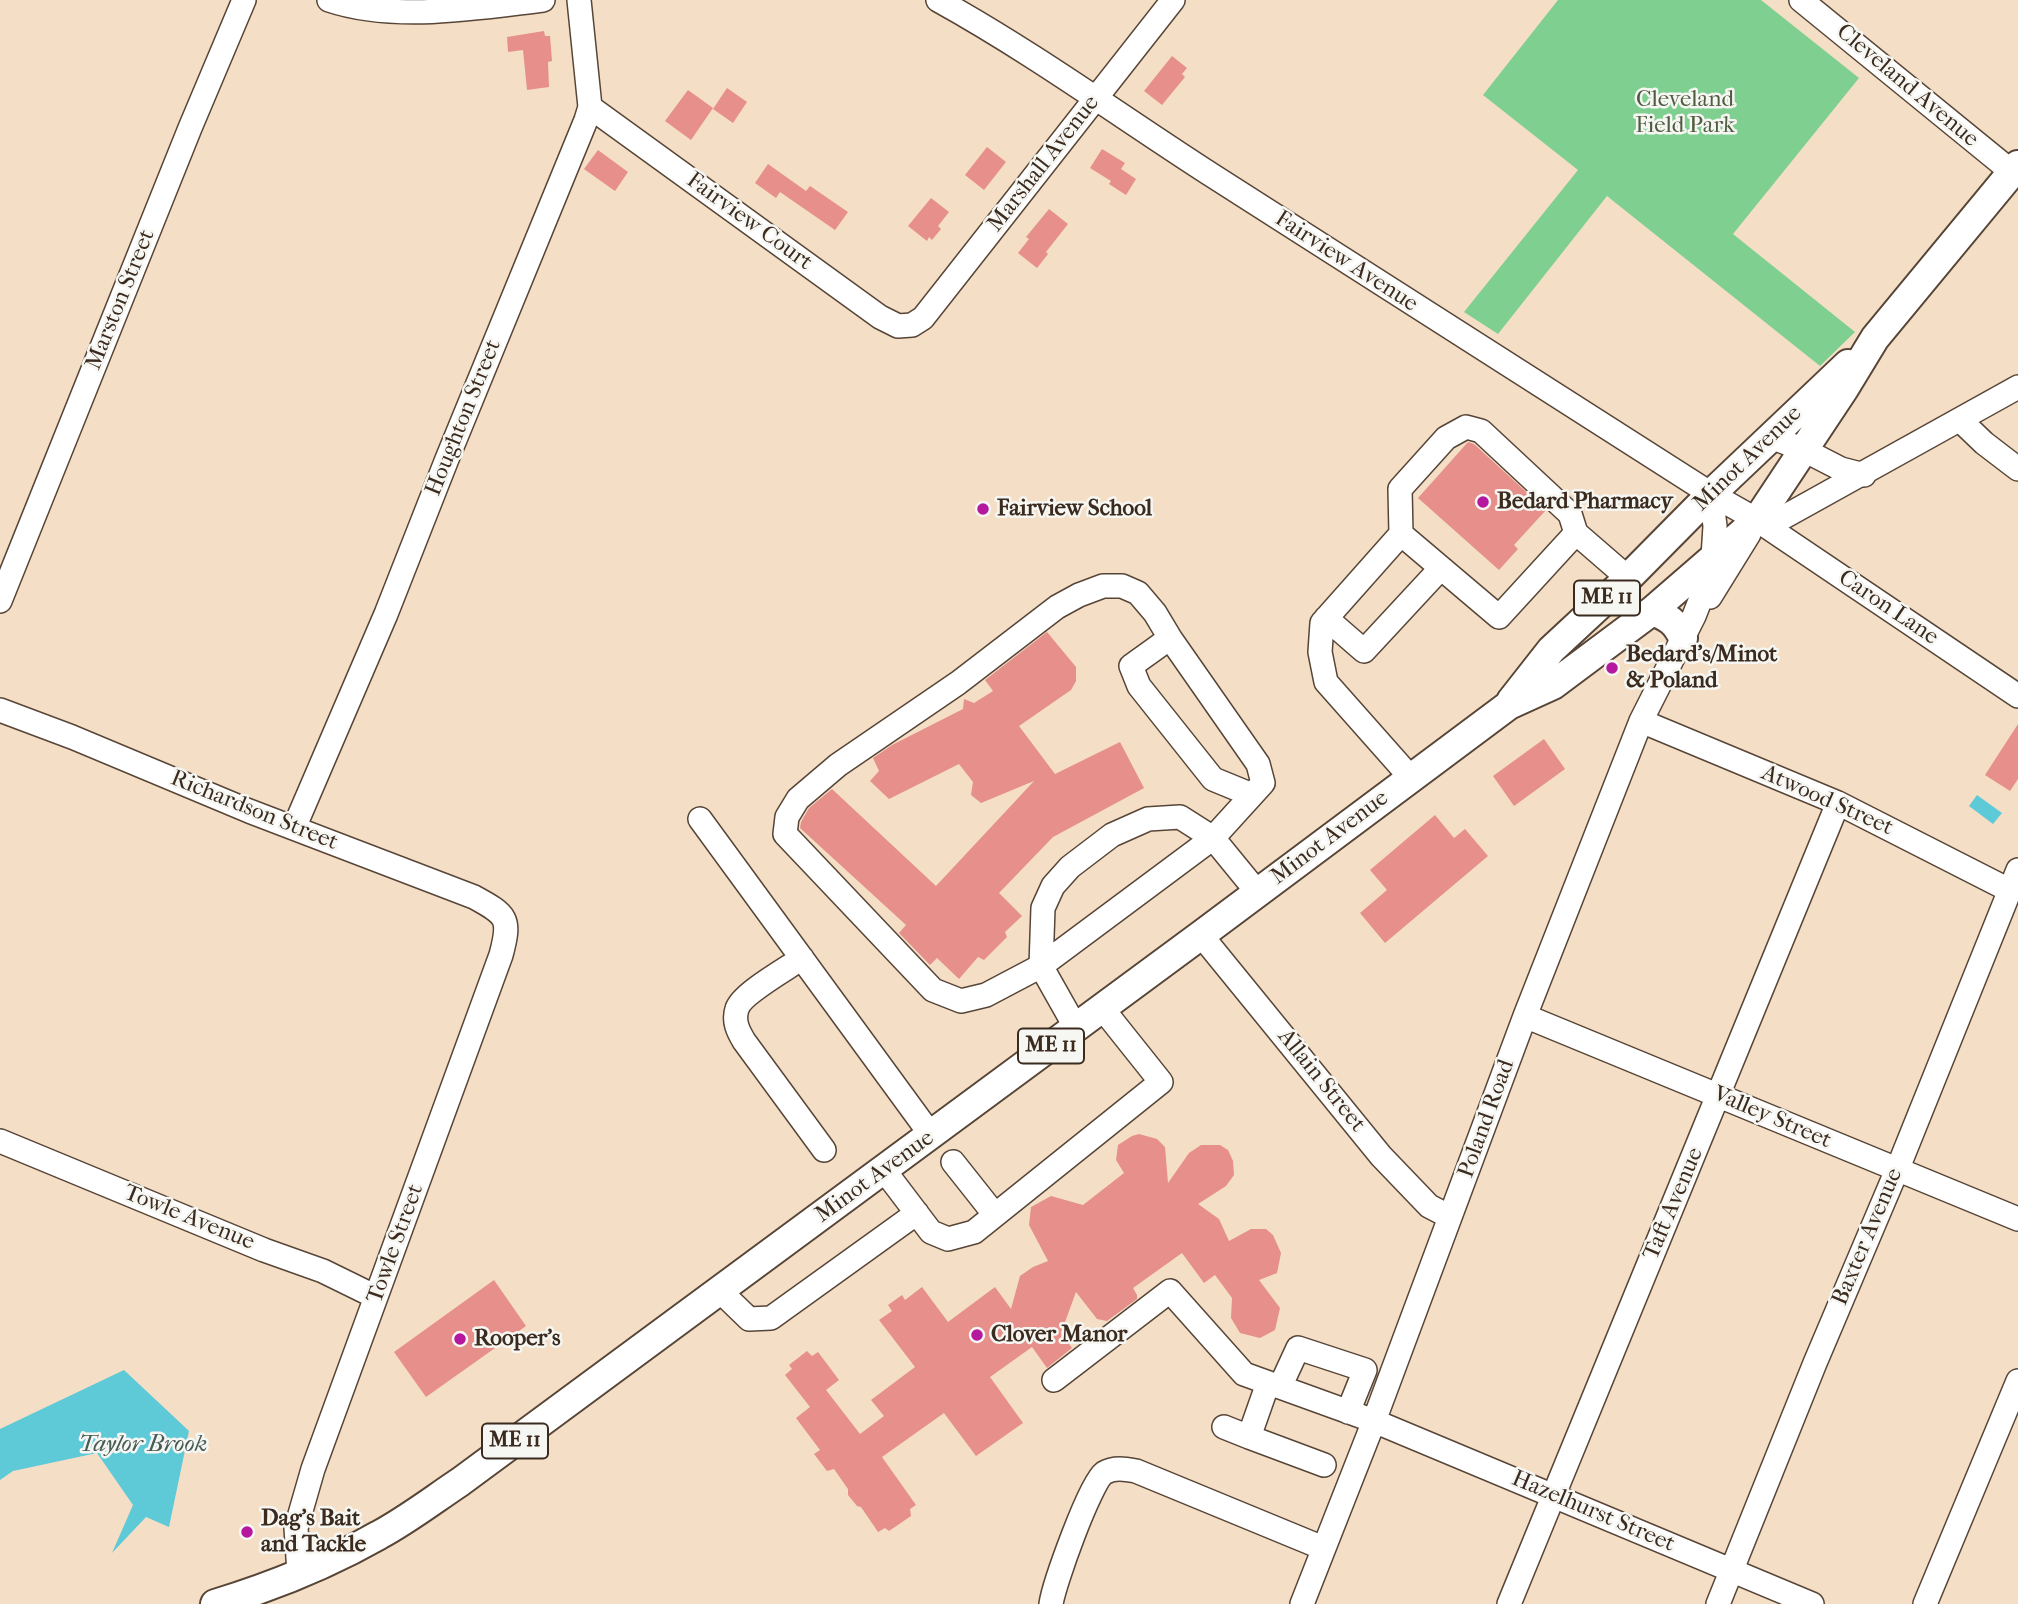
<!DOCTYPE html>
<style>
body{margin:0}
canvas{display:block;background:#f4dec5}
</style>
<canvas width="2018" height="1604"></canvas>
<script>
const ctx = document.querySelector('canvas').getContext('2d');
ctx.lineJoin = 'round';
function paint(path, color) { ctx.fillStyle = color; ctx.fill(path, 'evenodd'); }
function stroke(path, color, width, dash) { ctx.strokeStyle = color; ctx.lineWidth = width; ctx.lineCap = dash ? 'butt' : 'round'; ctx.setLineDash(dash || []); ctx.stroke(path); }
function write(font, color, halo, rows, align = 'center') {
  ctx.font = font + ' "IM FELL French Canon",serif'; ctx.lineWidth = 5; ctx.setLineDash([]); ctx.textBaseline = 'middle'; ctx.strokeStyle = halo; ctx.fillStyle = color; for (const [text, x, y, turn = 0] of rows) {
    ctx.save(); ctx.translate(x, y); ctx.rotate((+turn || 0) * Math.PI / 180); ctx.textAlign = isNaN(turn) ? turn : align; if (halo) ctx.strokeText(text, 0, 0); ctx.fillText(text, 0, 0); ctx.restore();
  }
}
paint(new Path2D(`
 M1558,0H1761L1859,78L1733,234L1855,332L1820,366L1607,196L1498,334L1464,312L1578,170L1483,95Z`), '#7ecf90');
paint(new Path2D(`
 M1977,795L2002,813L1993,824L1969,806Z
 M124,1370L189,1431L169,1527L146,1517L112,1553L133,1505L97,1453L13,1471L0,1480V1429Z`), '#5ec9d7');
paint(new Path2D(`
 M544,31L545,36H550L552,61L548,62L549,87L527,90L523,50L508,52L507,37Z
 M1172,56L1187,68L1182,74L1185,77L1162,105L1144,91Z
 M727,88L747,102L733,123L713,109Z
 M688,90L713,108L691,140L665,121Z
 M987,147L1006,162L984,190L965,175Z
 M1102,149L1125,163L1121,169L1136,179L1126,195L1109,184L1111,181L1090,168Z
 M598,150L628,172L615,191L584,169Z
 M768,164L806,191L810,186L848,212L835,230L780,192L776,198L755,183Z
 M931,198L949,212L938,226L941,229L932,240L929,237L927,241L908,226Z
 M1049,209L1068,224L1046,252L1048,254L1037,268L1018,253L1029,239L1026,237Z
 M1468,442L1474,444L1546,510L1514,545L1518,549L1499,570L1418,498Z
 M1047,632L1076,667V681L1071,690L1019,726L1055,774L1120,742L1144,788L1053,837L999,893L1022,916L1005,932L1007,937L984,960L978,957L959,979L937,958L930,965L899,933L906,925L800,828L801,822L809,808L832,789L936,886L1034,781L981,803L971,795L973,782L959,764L889,799L870,781L879,771L873,758L892,745L963,709L964,699L974,703L993,691L985,680Z
 M2018,724V779L2010,791L1985,775Z
 M1544,739L1565,769L1514,806L1493,776Z
 M1435,815L1454,838L1465,829L1488,856L1385,943L1360,913L1387,890L1370,870Z
 M1139,1134L1157,1139L1165,1147L1168,1183L1189,1153L1201,1145H1220L1228,1150L1233,1161L1234,1175L1226,1186L1198,1204L1219,1219L1229,1241L1251,1229H1266L1273,1235L1281,1253L1277,1273L1259,1280L1280,1308L1275,1330L1260,1338L1240,1333L1231,1318L1232,1298L1215,1275L1204,1283L1182,1253L1133,1288L1137,1295V1299L1107,1321L1097,1319L1076,1292L1061,1333L1072,1348L1047,1368L1032,1347L990,1377L1023,1423L976,1456L944,1413L882,1457L916,1505L910,1509L911,1516L889,1531L885,1528L878,1532L861,1507L857,1506L848,1495V1489L834,1469L827,1471L814,1454L820,1450L796,1418L810,1407L785,1375L792,1369L789,1365L807,1351L812,1356L818,1352L839,1380L826,1390L860,1434L884,1416L871,1400L915,1367L879,1320L892,1311L888,1305L902,1295L905,1300L922,1287L948,1322L995,1287L1011,1309L1020,1276L1033,1267L1048,1261L1029,1225L1031,1207L1051,1196L1083,1205L1124,1173L1116,1160L1118,1145L1132,1136Z
 M494,1280L526,1326L426,1397L394,1352Z`), '#e68f8b');
const minor = new Path2D(`
 M329,0C395,22 476,8 543,0
 M938,0C1032,52 1120,116 1210,174C1377,281 1544,388 1711,494L1757,520L2018,696
 M1801,0L2012,172
 M590,107L880,317L898,326L912,325L923,318L1173,0
 M1960,420L1984,443L2018,469
 M1771,437L1804,450L1841,469L1864,475
 M1757,520L1784,517L2018,387
 M1401,534L1499,617L1576,533L1628,578
 M1710,597L1749,534
 M0,601L190,128L244,0
 M1326,618L1364,651L1441,568
 M1170,638L1155,613L1138,593L1122,586H1103L1079,595L1057,607L958,683L838,765L798,799L787,817L785,834L933,990L961,1001L986,995L1041,966L1213,838L1263,783L1258,764L1170,638L1131,666L1139,686L1213,779L1252,795
 M0,710L72,737L249,811L474,897C507,915 511,918 501,955L313,1469L296,1528L299,1573
 M1641,721L1838,803L2009,890
 M1411,778L1326,682L1320,652L1322,623L1401,534L1400,489L1446,438L1466,427L1481,431L1570,514L1576,533
 M700,819L931,1135
 M294,828L386,614L447,459L586,120L590,107L579,0
 M1201,935L1381,1156L1429,1206L1450,1217
 M802,958C788,968 741,994 737,1009C733,1021 738,1031 744,1041L824,1150
 M1525,1016L2018,1219
 M1076,1028L1041,966L1043,908L1053,886L1070,867L1112,835L1148,819L1180,817L1213,838L1258,893
 M0,1141L264,1250L323,1271L376,1297
 M953,1162L995,1215
 M884,1170L931,1232L948,1239L974,1232L1161,1082L1102,1008
 M720,1291L749,1319L771,1318L917,1213
 M1054,1380L1170,1291L1244,1374L1374,1421L1812,1604
 M1268,1383L1249,1437L1324,1465
 M1280,1387L1298,1348L1365,1370L1348,1412
 M1224,1427L1249,1437
 M1051,1604C1054,1584 1090,1483 1104,1473C1114,1467 1125,1469 1136,1471L1323,1548
 M1302,1604L1374,1421L1525,1016L1641,721L1694,616L1707,583L1713,557L1715,526L1711,494
 M1509,1604L1838,803
 M1718,1604L1815,1363L1902,1158L2018,870
 M1925,1604L2018,1381`);
const major = new Path2D(`
 M1652,611C1668,617 1676,622 1683,638
 M1511,701L1551,650L1622,584L1711,494L1848,364
 M215,1604C271,1587 328,1564 379,1535C407,1520 433,1500 460,1482L1201,935L1509,705L1553,685L1652,611L1757,520L1844,389L1875,338L2018,165`);
stroke(minor, '#574537', 26);
stroke(major, '#574537', 32);
stroke(minor, '#fff', 23);
stroke(major, '#fff', 28);
for (const [x, y, r, color] of [
 [1483,502,7,"#b5179e"],
 [983,509,7,"#b5179e"],
 [1612,668,7,"#b5179e"],
 [977,1335,7,"#b5179e"],
 [460,1339,7,"#b5179e"],
 [247,1532,7,"#b5179e"]
]) { const dot = new Path2D(); dot.arc(x, y, r, 0, 2 * Math.PI); ctx.fillStyle = color; ctx.fill(dot); stroke(dot, '#f6f6f2', 2.5); }
for (const [x, y, w] of [
 [1607,598,66],
 [1051,1046,66],
 [515,1441,66]
]) { const box = new Path2D(); box.roundRect(x - w / 2, y - 17.5, w, 35, 5); ctx.fillStyle = '#f6f6f2'; ctx.fill(box); stroke(box, '#3b2a1e', 2); }
write('bold 21px', '#3b2a1e', null, [
 ["ME 11",1607,598],
 ["ME 11",1051,1046],
 ["ME 11",515,1441]
]);
write('23px', '#3b2a1e', '#f6f6f2', [
 ["Cleveland Avenue",1907,86,40],
 ["Marshall Avenue",1044,164,-52],
 ["Fairview Court",749,222,36],
 ["Fairview Avenue",1346,262,33],
 ["Marston Street",121,300,-68],
 ["Houghton Street",464,418,-68],
 ["Minot Avenue",1748,459,-44],
 ["Caron Lane",1888,608,34],
 ["Atwood Street",1827,801,24],
 ["Richardson Street",254,811,22],
 ["Minot Avenue",1330,838,-37],
 ["Allain Street",1321,1081,51],
 ["Valley Street",1772,1118,23],
 ["Poland Road",1487,1119,-70],
 ["Minot Avenue",875,1177,-36],
 ["Taft Avenue",1674,1204,-67],
 ["Towle Avenue",189,1218,22],
 ["Baxter Avenue",1868,1237,-67],
 ["Towle Street",396,1244,-70],
 ["Hazelhurst Street",1593,1512,23]
]);
write('23px', '#4f5c40', '#f6f6f2', [
 ["Cleveland",1685,100],
 ["Field Park",1685,126]
]);
write('bold 23px', '#3b2a1e', '#f6f6f2', [
 ["Bedard Pharmacy",1497,502],
 ["Fairview School",997,509],
 ["Bedard's/Minot",1626,655],
 ["& Poland",1626,681],
 ["Clover Manor",991,1335],
 ["Rooper's",474,1339],
 ["Dag's Bait",261,1519],
 ["and Tackle",261,1545]
], 'left');
write('italic 24px', '#465a56', '#f6f6f2', [
 ["Taylor Brook",143,1445]
]);
</script>
